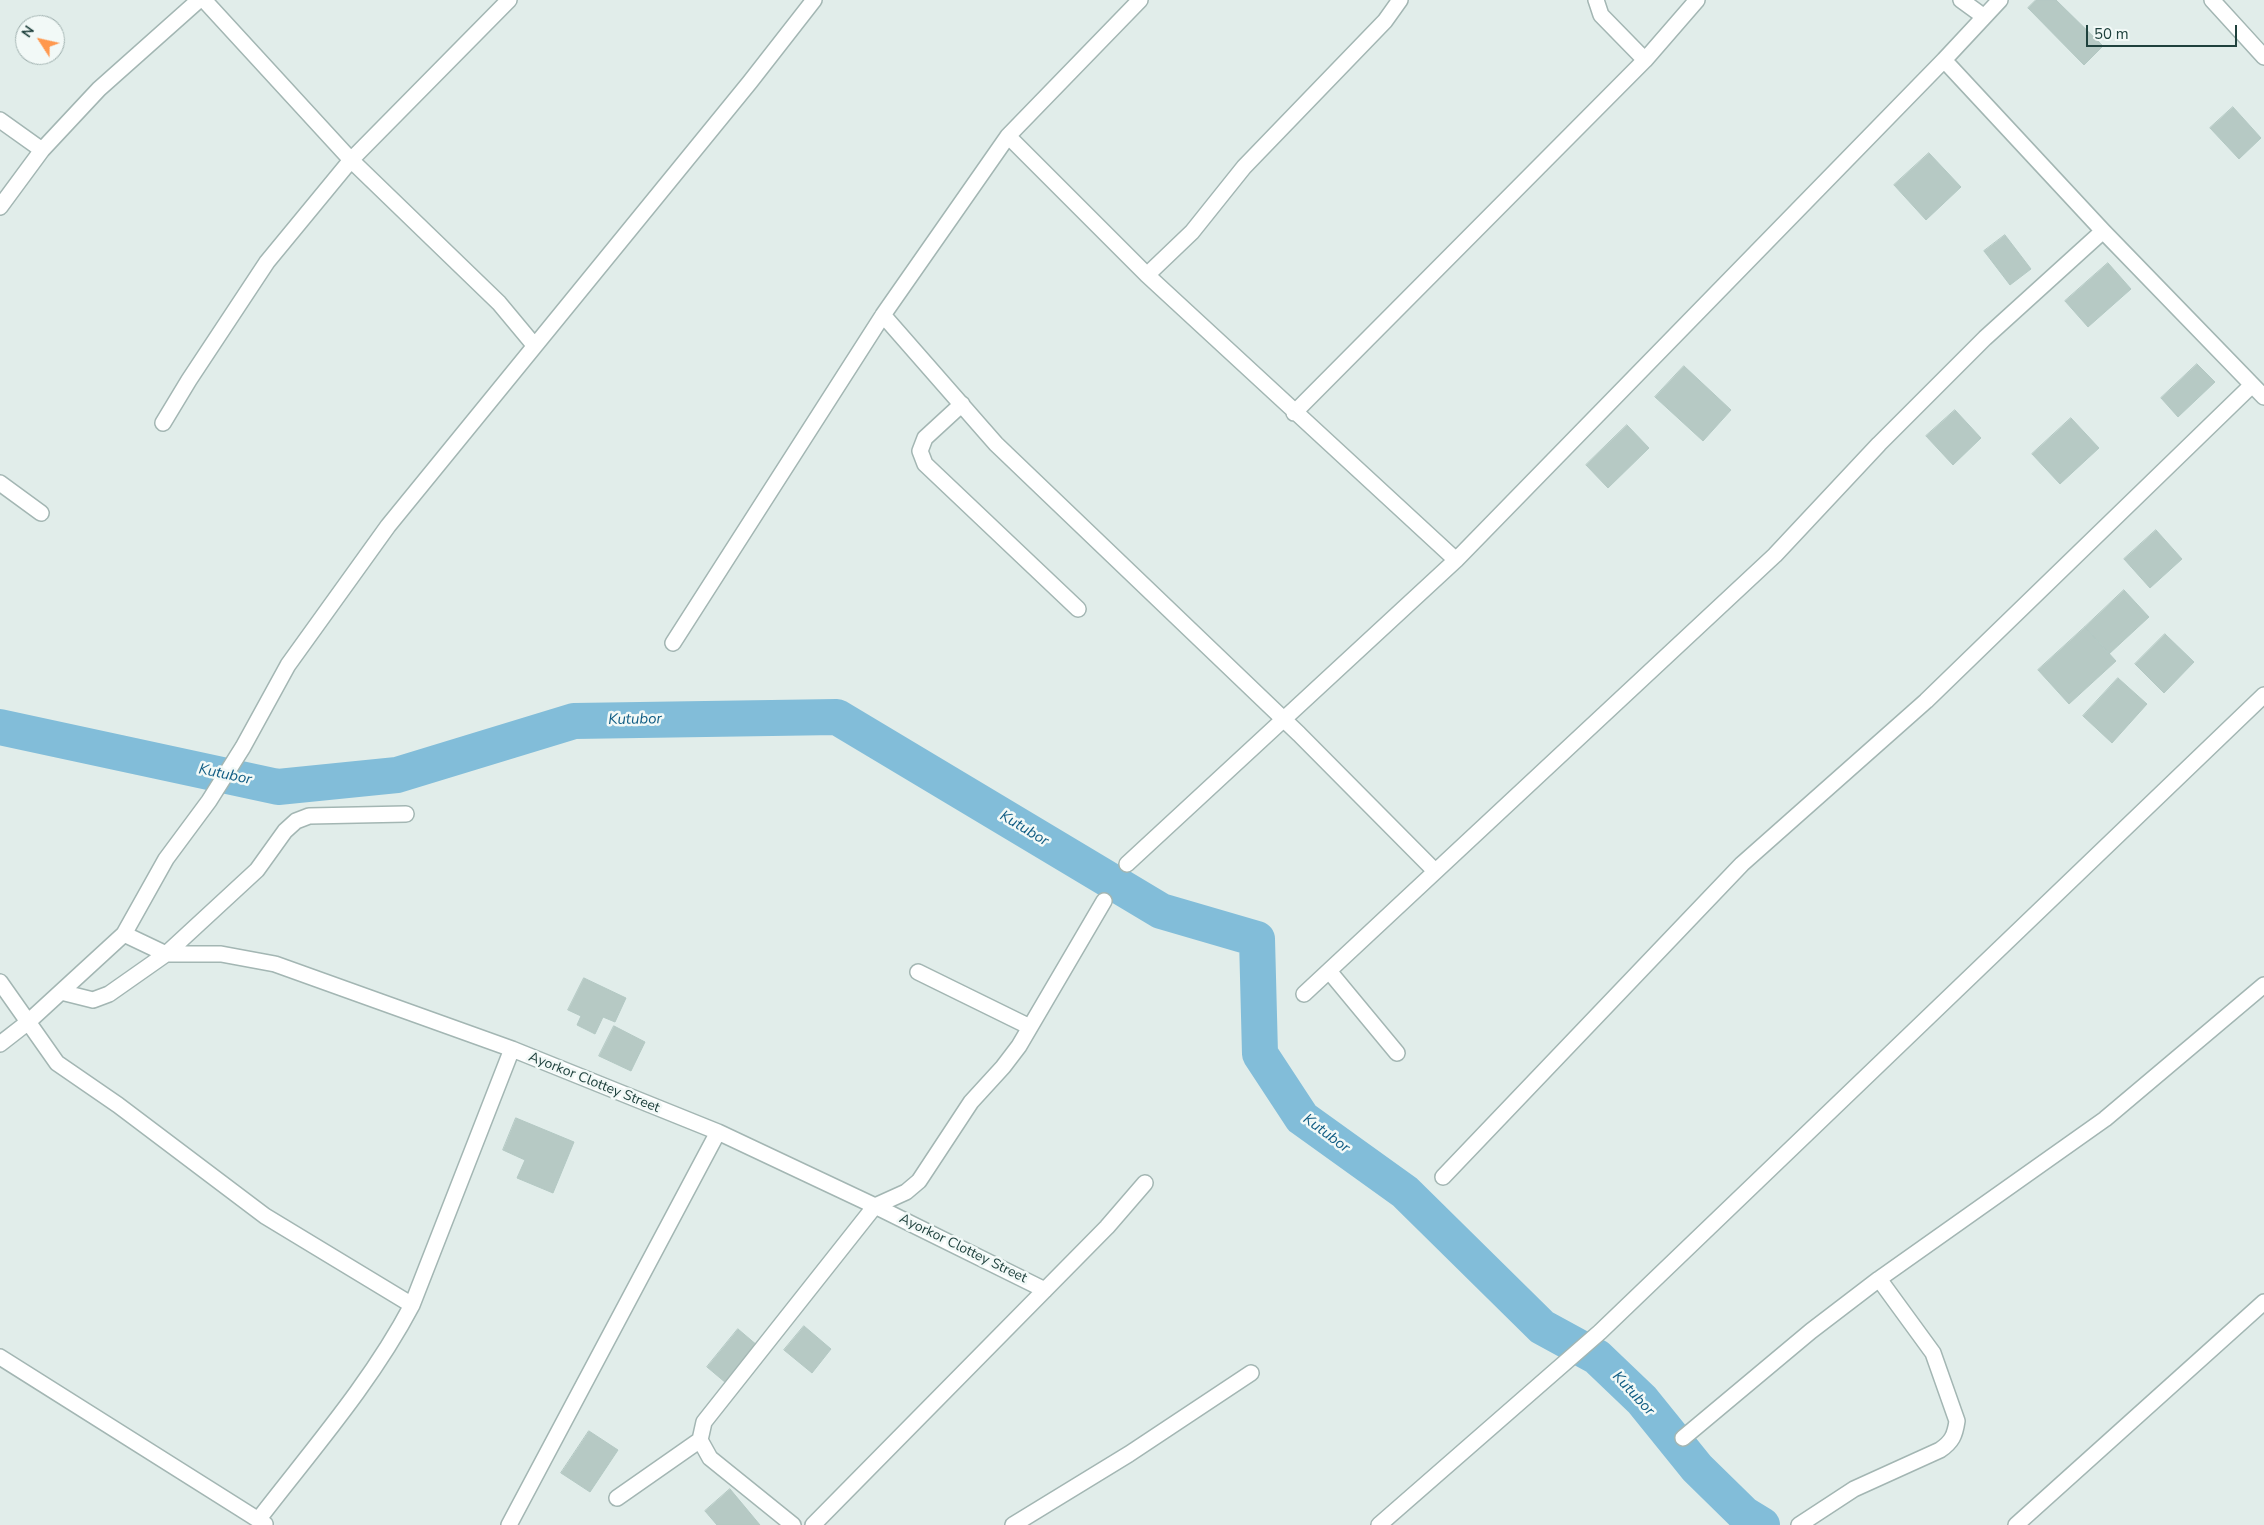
<!DOCTYPE html>
<style>
body{margin:0}
#map{position:relative;width:2264px;height:1525px;overflow:hidden;background:#e1edea;font-family:"Nunito Sans",sans-serif}
canvas{display:block}
.north{position:absolute;left:15px;top:15px;width:50px;height:50px;box-sizing:border-box;background:#f2f9f7;border:1px solid #9eafad;border-radius:50%;rotate:305deg;font-size:14px;font-weight:700;line-height:20px;text-align:center;color:#1f413d}
.north::after{content:'';display:block;margin:auto;width:18px;height:22px;background:#ff984e;clip-path:polygon(50% 0,100% 100%,50% 72%,0 100%)}
.scale{position:absolute;left:2086px;top:25px;width:151px;height:22px;box-sizing:border-box;border:2px solid #1f413d;border-top:0;padding-left:6px;font-size:15px;line-height:18px;white-space:nowrap;color:#1f413d;-webkit-text-stroke:4px #f2f9f7;paint-order:stroke}
</style>
<div id="map">
<canvas width="2264" height="1525"></canvas>
<div class="north">N</div>
<div class="scale">50 m</div>
</div>
<script>
const ctx = document.querySelector('canvas').getContext('2d');
ctx.lineJoin = 'round';
function stroke(path, color, width, dash) { ctx.strokeStyle = color; ctx.lineWidth = width; ctx.lineCap = dash ? 'butt' : 'round'; ctx.setLineDash(dash || []); ctx.stroke(path); }
function paint(path, color) { ctx.fillStyle = color; ctx.fill(path, 'evenodd'); }
function write(font, color, halo, rows, align = 'center') {
  ctx.font = font + ' "Nunito Sans",sans-serif'; ctx.lineWidth = 5; ctx.setLineDash([]); ctx.textBaseline = 'middle'; ctx.strokeStyle = halo; ctx.fillStyle = color; for (const [text, x, y, turn = 0] of rows) {
    ctx.save(); ctx.translate(x, y); ctx.rotate((+turn || 0) * Math.PI / 180); ctx.textAlign = isNaN(turn) ? turn : align; if (halo) ctx.strokeText(text, 0, 0); ctx.fillText(text, 0, 0); ctx.restore();
  }
}
stroke(new Path2D(`
 M0,727L278,787L397,775L574,721L837,717L1161,911L1257,939L1260,1054L1302,1118L1405,1192L1542,1327L1597,1357L1642,1400L1697,1468L1744,1514L1762,1525`), '#82bdd9', 36);
const building = new Path2D(`
 M2036,0H2056L2103,46L2084,65L2028,8Z
 M2233,107L2261,138L2239,159L2210,128Z
 M1929,153L1961,187L1926,220L1894,185Z
 M2005,235L2031,269L2010,285L1984,251Z
 M2108,263L2131,289L2088,327L2065,301Z
 M2197,364L2215,382L2178,417L2161,398Z
 M1684,366L1731,410L1703,441L1655,397Z
 M1955,410L1981,438L1953,465L1926,436Z
 M2071,418L2099,448L2060,484L2032,454Z
 M1627,425L1649,448L1608,488L1586,465Z
 M2156,530L2182,559L2150,588L2124,559Z
 M2124,590L2149,617L2109,654L2085,627Z
 M2085,627L2116,661L2069,704L2038,670Z
 M2165,634L2194,662L2164,693L2135,664Z
 M2118,678L2147,704L2112,743L2083,716Z
 M584,978L626,998L615,1022L603,1017L595,1034L577,1025L581,1016L568,1010Z
 M614,1026L645,1042L631,1071L599,1056Z
 M516,1118L574,1142L553,1193L517,1178L525,1160L503,1150Z
 M804,1326L831,1349L812,1373L784,1350Z
 M738,1329L758,1346L726,1383L707,1367Z
 M589,1431L618,1450L590,1492L561,1473Z
 M730,1489L760,1525H717L705,1511Z`);
paint(building, '#b6c9c4');
stroke(building, '#b3c8c3', 1);
const minor = new Path2D(`
 M204,0L351,160L499,303L534,345
 M1596,0L1601,15L1645,60
 M1961,0L1983,16
 M2212,0L2264,57
 M1944,60L2103,231L2264,397
 M0,120L42,150
 M1008,136L1147,275L1456,560
 M0,207L42,150L99,89L199,0
 M1147,275L1192,232L1244,167L1385,21L1400,0
 M883,315L996,444L1299,734L1435,871
 M962,404L925,438L920,451L925,464L1078,609
 M1294,413L1645,60L1697,0
 M163,423L189,380L267,262L351,160L509,0
 M0,483L41,513
 M673,643L883,315L1008,136L1140,0
 M1127,864L1456,560L1944,60L2000,0
 M124,934L166,954H221L275,964L512,1049L718,1132L875,1206L1045,1290
 M1329,971L1397,1053
 M918,972L1030,1027
 M0,982L57,1063L118,1105L265,1216L412,1305
 M61,992L93,1000L109,994L166,954L257,870L285,831L296,821L309,816L406,814
 M1304,994L1775,555L1879,444L1985,338L2103,231
 M0,1044L27,1023L124,934L166,859L209,801L243,747L288,665L388,526L750,82L814,0
 M1443,1177L1742,864L1926,701L2252,385
 M0,1357L265,1524
 M1683,1438L1811,1331L1879,1279L2105,1119L2264,985
 M617,1498L700,1440
 M258,1520C311,1451 371,1383 412,1305L512,1049
 M509,1525L718,1132
 M793,1525L710,1458L700,1440L704,1422L875,1206L906,1192L919,1181L971,1102L1003,1067L1019,1046L1104,901
 M813,1525L1107,1227L1145,1183
 M1013,1525L1129,1454L1251,1373
 M1379,1525L1600,1332L2264,695
 M1799,1525L1854,1489L1940,1450C1952,1442 1955,1435 1957,1421L1933,1353L1879,1279
 M2016,1525L2264,1302`);
stroke(minor, '#a3b6b3', 18);
stroke(minor, '#fff', 15);
write('14px', '#1f413d', '#f2f9f7', [
 ["Ayorkor Clottey Street",594,1083,22],
 ["Ayorkor Clottey Street",963,1249,26]
]);
write('italic 15px', '#115d84', '#f2f9f7', [
 ["Kutubor",635,720,-1],
 ["Kutubor",225,775,12],
 ["Kutubor",1024,829,31],
 ["Kutubor",1326,1134,37],
 ["Kutubor",1633,1394,47]
]);
</script>
